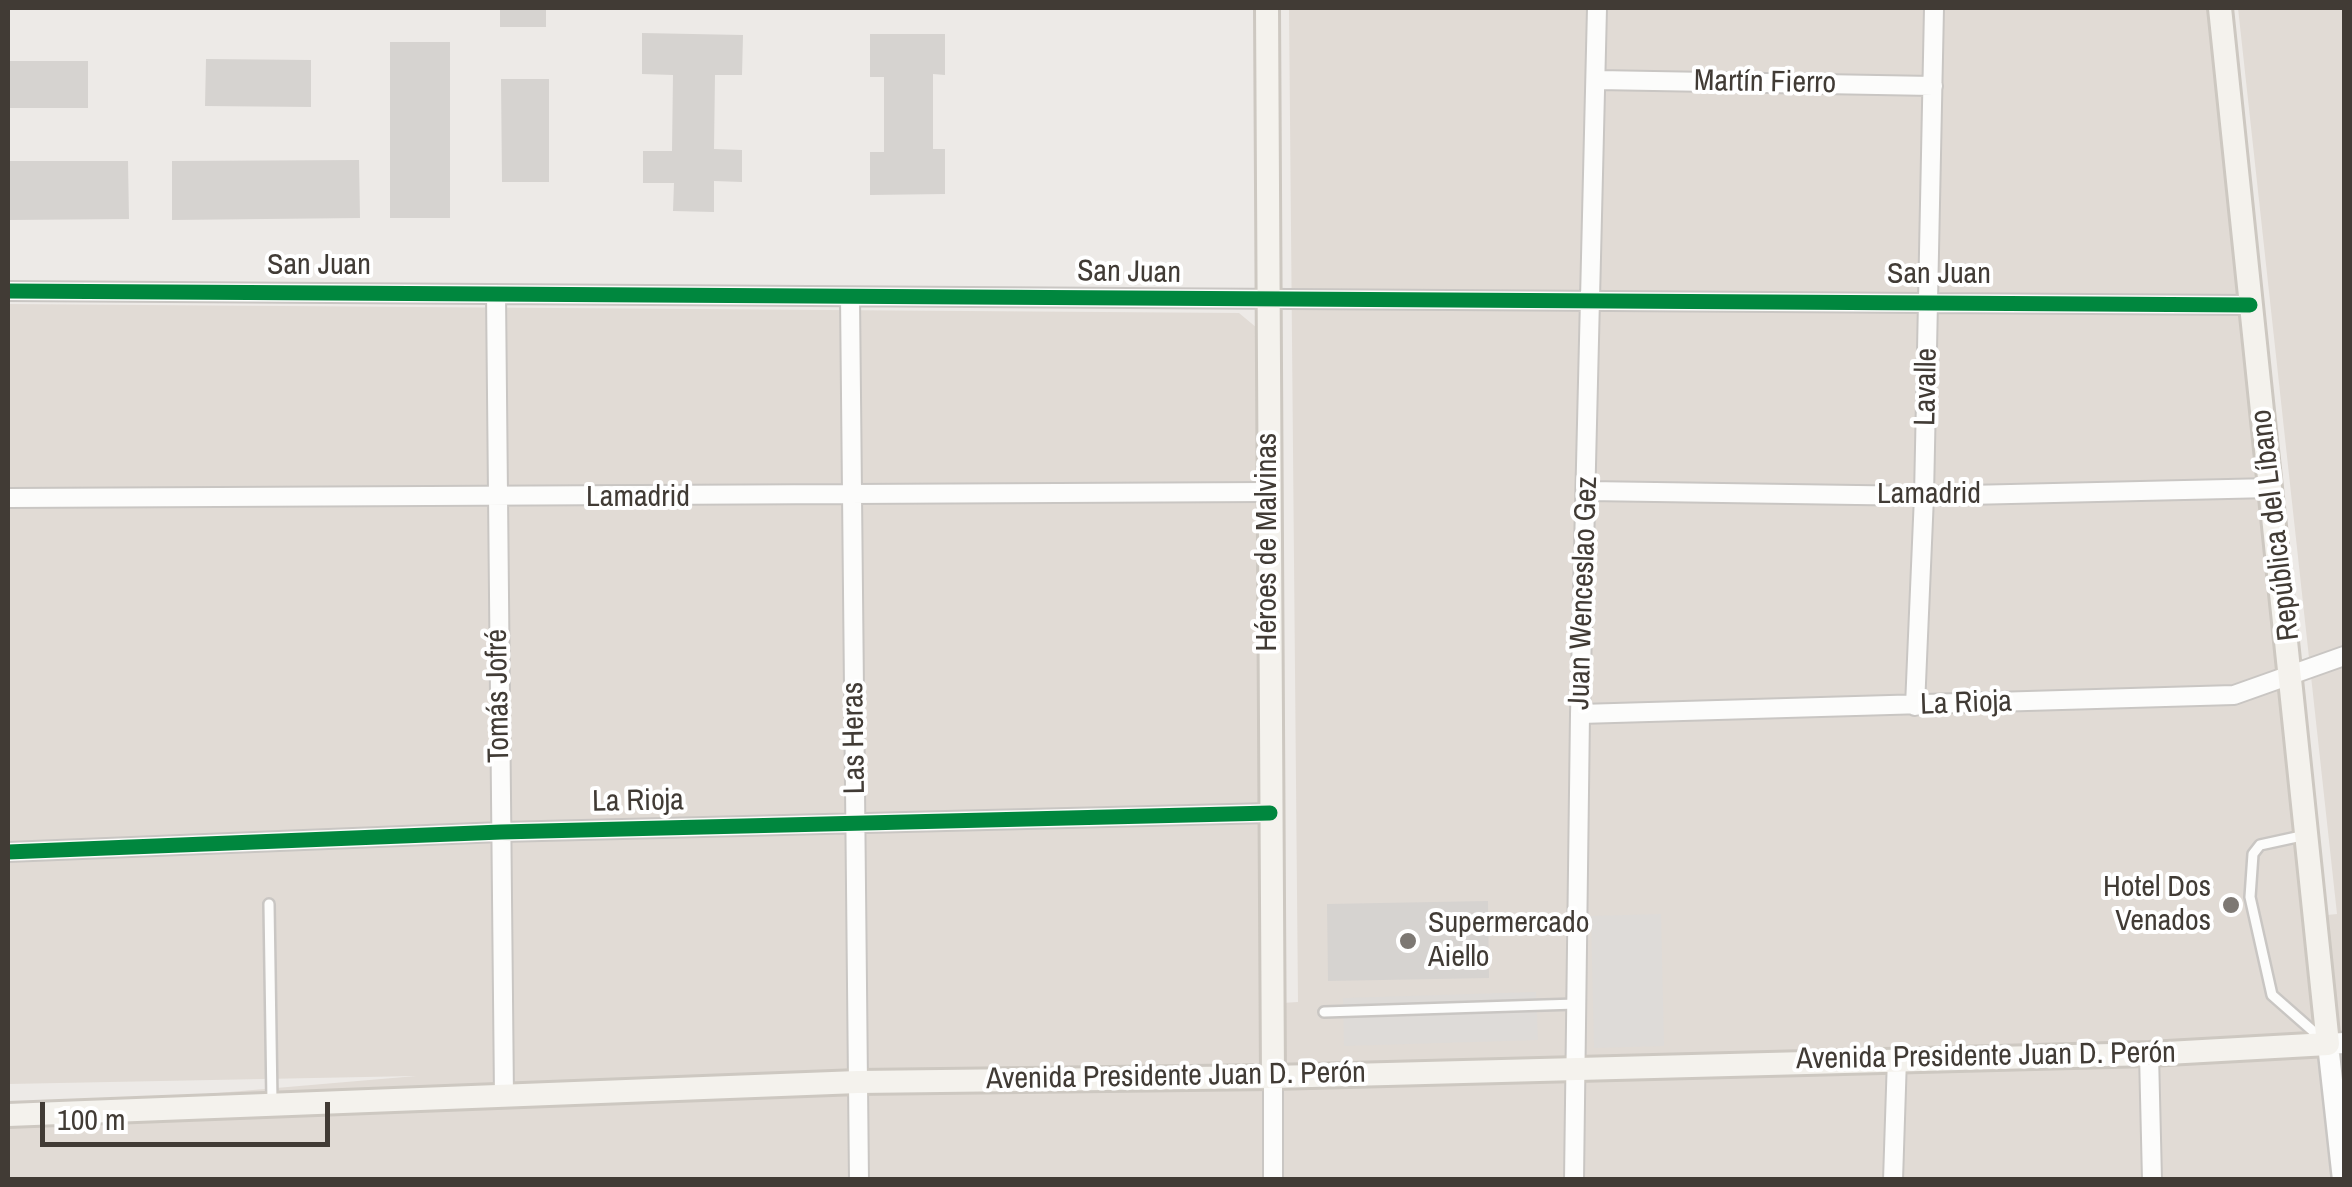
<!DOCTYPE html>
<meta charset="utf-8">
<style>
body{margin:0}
#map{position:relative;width:2352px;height:1187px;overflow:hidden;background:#edeae7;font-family:"Archivo Narrow",sans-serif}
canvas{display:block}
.frame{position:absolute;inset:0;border:10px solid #413b35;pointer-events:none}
.scale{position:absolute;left:40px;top:1102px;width:290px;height:45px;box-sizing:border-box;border:5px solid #413b35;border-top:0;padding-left:12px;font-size:30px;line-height:35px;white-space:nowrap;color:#413b35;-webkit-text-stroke:8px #fff;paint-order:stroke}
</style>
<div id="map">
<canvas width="2352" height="1187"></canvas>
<div class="frame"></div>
<div class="scale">100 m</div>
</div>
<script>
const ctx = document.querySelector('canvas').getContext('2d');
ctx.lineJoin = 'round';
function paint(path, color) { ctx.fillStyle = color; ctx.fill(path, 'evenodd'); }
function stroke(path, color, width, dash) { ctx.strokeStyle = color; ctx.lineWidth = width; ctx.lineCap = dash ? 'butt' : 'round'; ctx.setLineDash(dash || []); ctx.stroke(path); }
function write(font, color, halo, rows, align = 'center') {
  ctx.font = font + ' "Archivo Narrow",sans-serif'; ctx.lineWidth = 8; ctx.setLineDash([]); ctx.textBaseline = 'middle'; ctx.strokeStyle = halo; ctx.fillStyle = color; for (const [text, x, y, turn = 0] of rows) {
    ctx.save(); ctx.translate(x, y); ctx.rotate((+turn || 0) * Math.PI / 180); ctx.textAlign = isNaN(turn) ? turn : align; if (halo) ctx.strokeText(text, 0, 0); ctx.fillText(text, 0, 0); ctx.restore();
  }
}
paint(new Path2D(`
 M1289,8H2210L2307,917L2337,914L2238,8H2344V1179L8,1180V1111L416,1076L8,1084V304L1239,313L1257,328L1265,1004L1298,1002Z`), '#e1dbd5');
paint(new Path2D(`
 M1661,914L1664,1046L1594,1048L1591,916Z
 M1536,992L1538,1040L1344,1046L1343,998Z`), '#dedbd8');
paint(new Path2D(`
 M500,8H546V27H500Z
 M642,33L743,35L742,75H715L714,149L742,150V182L714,181V212L673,211L674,183H643V151H672L673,75L642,74Z
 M870,34H945V75L933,74V149H945V194L870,195V152H884V77H870Z
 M390,42H450V218H390Z
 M206,59L311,60V107L205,106Z
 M8,61H88V108H8Z
 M501,79H549V182H502Z
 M359,160L360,218L172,220V161Z
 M8,161H128L129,219L8,220Z
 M1488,901L1489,978L1328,981L1327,904Z`), '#d6d3d0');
const service = new Path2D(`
 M2306,835L2260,845L2253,854L2250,897L2272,995L2322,1039
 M269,904L272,1102
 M1324,1012L1576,1004`);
const minor = new Path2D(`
 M1598,80L1933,86
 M8,291L2250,305
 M496,294L504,1097
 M850,297L859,1180
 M1588,491L1924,496L2271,488
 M8,498L1268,492
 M1915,706L1924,496L1934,8
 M1580,714L2234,695L2344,656
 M8,852L501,832L1270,813
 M2149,1054L2152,1180
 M1273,1180V1077
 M1574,1180L1580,714L1597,8
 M1893,1180L1897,1058`);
const tertiary = new Path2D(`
 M2343,1180L2328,1044L2344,1043`);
const secondary = new Path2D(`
 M1267,8L1273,1077
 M8,1115L858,1082L1273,1077L2149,1054L2328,1044L2220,8`);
stroke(service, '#c9c6c3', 14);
stroke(minor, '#c9c6c3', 22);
stroke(tertiary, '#c9c6c3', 25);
stroke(secondary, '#cdc8c1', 28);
stroke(service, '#fcfcfb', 9);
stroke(minor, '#fcfcfb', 18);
stroke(tertiary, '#fcfcfb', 20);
stroke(secondary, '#f4f2ed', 22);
stroke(new Path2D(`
 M8,291L2250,305
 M8,852L501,832L1270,813`), '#00873e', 15);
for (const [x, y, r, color] of [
 [2231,905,10,"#7d7873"],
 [1408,941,10,"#7d7873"]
]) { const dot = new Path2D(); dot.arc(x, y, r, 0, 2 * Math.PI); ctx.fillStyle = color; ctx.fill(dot); stroke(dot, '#fff', 4); }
write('30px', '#413b35', '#fff', [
 ["Martín Fierro",1765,83,1],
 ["San Juan",319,266],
 ["San Juan",1129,273,1],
 ["San Juan",1939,275],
 ["Lavalle",1927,387,-89],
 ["Lamadrid",1929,495],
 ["Lamadrid",638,498],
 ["República del Líbano",2276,525,-97],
 ["Héroes de Malvinas",1268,542,-90],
 ["Juan Wenceslao Gez",1584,593,-88],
 ["Tomás Jofré",499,696,-91],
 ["La Rioja",1966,704,-2],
 ["Las Heras",855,738,-91],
 ["La Rioja",638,802,-1],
 ["Avenida Presidente Juan D. Perón",1986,1057,-1],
 ["Avenida Presidente Juan D. Perón",1176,1077,-1]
]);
write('30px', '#413b35', '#fff', [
 ["Hotel Dos",2211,888],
 ["Venados",2211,922],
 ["Supermercado",1428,924,"left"],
 ["Aiello",1428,958,"left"]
], 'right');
</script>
